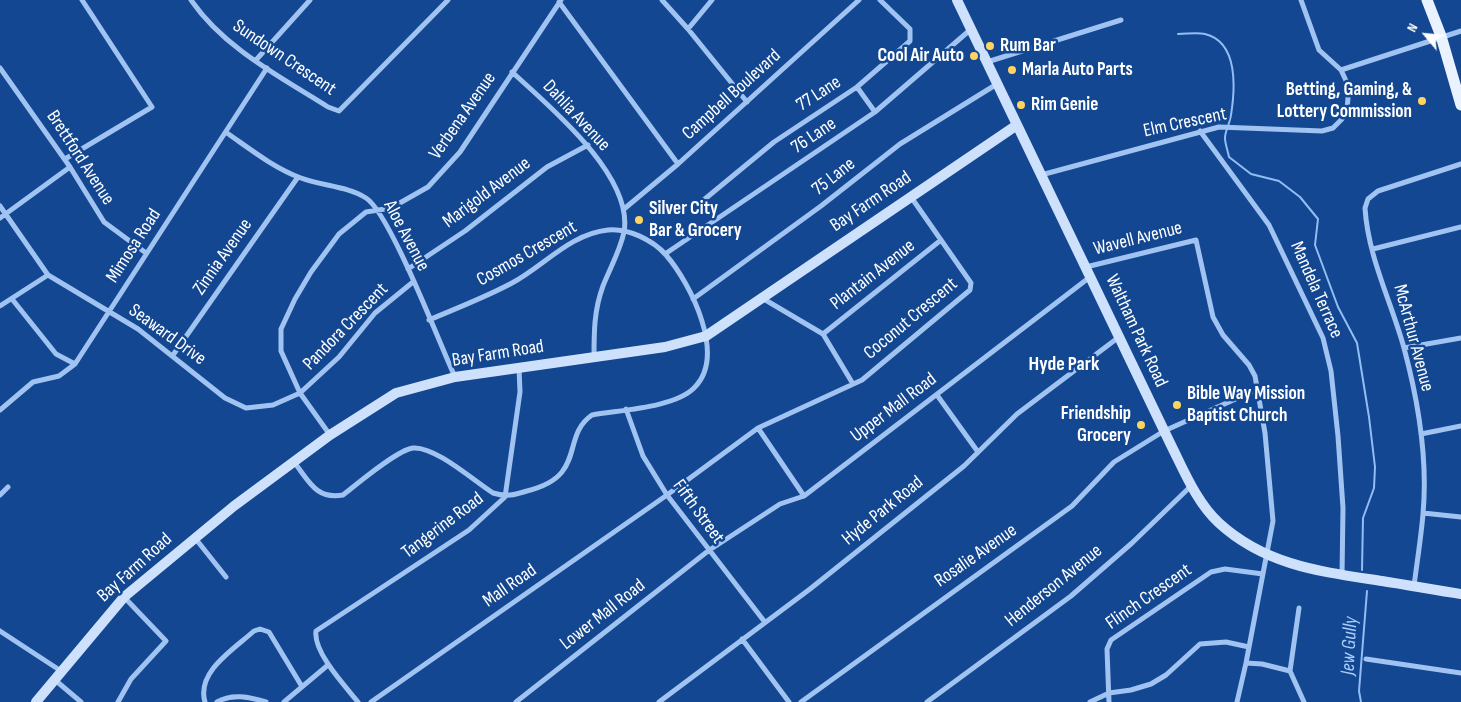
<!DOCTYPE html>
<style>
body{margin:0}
#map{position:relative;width:1461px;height:702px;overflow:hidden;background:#134791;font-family:"Sofia Sans Condensed",sans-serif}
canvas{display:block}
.north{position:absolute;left:1401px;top:10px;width:50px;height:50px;-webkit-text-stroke:4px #134791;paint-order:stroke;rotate:298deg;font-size:14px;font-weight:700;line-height:20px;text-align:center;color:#fff}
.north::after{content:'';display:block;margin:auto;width:18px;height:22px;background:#fff;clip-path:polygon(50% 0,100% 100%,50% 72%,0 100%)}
</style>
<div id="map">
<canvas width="1461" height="702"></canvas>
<div class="north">N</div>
</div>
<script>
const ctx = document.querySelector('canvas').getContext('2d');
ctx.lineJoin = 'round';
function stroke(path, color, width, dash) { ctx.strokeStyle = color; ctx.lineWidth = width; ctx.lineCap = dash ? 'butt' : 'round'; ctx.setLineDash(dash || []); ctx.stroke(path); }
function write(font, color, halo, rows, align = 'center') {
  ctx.font = font + ' "Sofia Sans Condensed",sans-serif'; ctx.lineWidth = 5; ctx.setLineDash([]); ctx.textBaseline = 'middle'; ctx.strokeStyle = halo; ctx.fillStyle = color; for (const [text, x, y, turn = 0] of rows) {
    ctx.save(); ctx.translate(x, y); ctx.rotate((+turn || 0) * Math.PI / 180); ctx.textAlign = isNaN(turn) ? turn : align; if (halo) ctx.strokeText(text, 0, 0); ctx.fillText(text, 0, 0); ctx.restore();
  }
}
stroke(new Path2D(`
 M1178,34C1187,34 1197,32 1205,34C1239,42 1235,90 1231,115C1230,123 1225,131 1225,138C1225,144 1228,151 1229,157L1251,174L1279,181L1300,197L1318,219L1315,245L1338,307L1357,343L1369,417L1375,467L1374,488L1363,518L1362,570
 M1361,702L1359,691L1367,591`), '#92bdf5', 2);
stroke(new Path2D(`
 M191,0C224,48 279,76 328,107L339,111L448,0
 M662,0L688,29L747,102
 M559,2L678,164
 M688,29L712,0
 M256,60L310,0
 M987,62L1121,20
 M0,68L70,167L104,222L146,253
 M1341,70L1461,31
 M512,72C549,106 634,176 624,232C620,251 610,268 603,286C594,310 594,332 594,357
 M857,87L875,112
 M1200,131L1269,225L1323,338L1331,371L1338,436L1343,508L1342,576
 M227,133C250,149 274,168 301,178C322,186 347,186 366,198C390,213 440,345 455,377
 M65,159L152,107L82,0
 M1041,175L1219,127L1322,131L1333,128L1342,119L1347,109L1349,87L1341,70L1319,50L1301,0
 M700,203L774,142L857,87L910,41V29L880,0
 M0,206L48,275L138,329L225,398L246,408L273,405L300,393L330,435
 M624,209L678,164L859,0
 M0,218L70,167
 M1373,249L1461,227
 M665,254L875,112L970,30
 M1086,267L1196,240L1213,317L1223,335L1249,365L1255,376L1265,433L1273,521L1246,663L1237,702
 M408,269L465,231L547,167L588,145
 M413,282L375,313L339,357L300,393L281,351V329L295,299L311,272L339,234L355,221L366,212L391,208L428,187L460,152L561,0
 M762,298L823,334L853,384
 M12,299L56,354L75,364
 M693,299L821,206L900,144L997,84
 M0,306L48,275
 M823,334L941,240
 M1404,348L1461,338
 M173,355L298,177
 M937,395L978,452
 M626,409L643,456L667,495L764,621
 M0,410L33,382L59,376L75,364L267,68
 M758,428L804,496
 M1421,434L1461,426
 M294,462C309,481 316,500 343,495C357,484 397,450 413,448C435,446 474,481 493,493C506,497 514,495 527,491C588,476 560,437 592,415C619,410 674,408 694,388C727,356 691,284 666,255C653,240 628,228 608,230C570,234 545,265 512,283C486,297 457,308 429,320
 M0,495L8,487
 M1423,513L1461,517
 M195,538L226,577
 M1414,586C1417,562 1421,538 1423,514C1428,459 1418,400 1404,348C1391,301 1368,257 1365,208L1368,199L1378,191L1461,164
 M0,631L61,671
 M742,639L789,702
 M1366,659L1461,673
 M1246,663L1262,664L1290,671
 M1290,671L1299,608
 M1290,671L1304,702
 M55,680L81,702
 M118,702L131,679L166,641L124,597
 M205,702C196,672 234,649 254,631L260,629L269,632L301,685
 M217,702C232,693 250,697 266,702
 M284,702L328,665
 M358,702C345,686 313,652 316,631L469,530L505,497L520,392L519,368
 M371,702L667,495L758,428L862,380L970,290L971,283L911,197
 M516,702L708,551L780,504L804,496L1090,277
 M659,702L810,589L964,466L1017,414L1119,337
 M801,702L1072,506L1114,462L1164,431L1258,389
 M927,702L1071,596L1132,543L1191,486
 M1090,702L1109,693L1131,690L1151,684L1166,675L1200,644L1226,642L1249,647
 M1109,702L1107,649L1111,640L1211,572L1225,569L1263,574`), '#a0c3f2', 5);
stroke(new Path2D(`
 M957,0L1171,445C1184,471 1197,503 1219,523C1266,566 1323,572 1382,581C1408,585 1435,590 1461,594
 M36,702L124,597L234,506L330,435L396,393L455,377L665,347L706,336L1017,125`), '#cee1fc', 10);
stroke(new Path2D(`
 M1427,0L1441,36L1461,105`), '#eaf2ff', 11);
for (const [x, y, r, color] of [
 [990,46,5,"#ffd560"],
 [974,56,5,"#ffd560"],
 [1012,70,5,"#ffd560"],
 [1422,101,5,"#ffd560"],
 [1021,105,5,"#ffd560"],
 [639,220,5,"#ffd560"],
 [1177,405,5,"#ffd560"],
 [1141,425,5,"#ffd560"]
]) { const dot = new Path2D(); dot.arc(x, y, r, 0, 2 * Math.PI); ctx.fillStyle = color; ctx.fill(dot); stroke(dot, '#134791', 2); }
write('bold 19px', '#fff', '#134791', [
 ["Rum Bar",1000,46],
 ["Cool Air Auto",964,56,"right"],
 ["Marla Auto Parts",1022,70],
 ["Betting, Gaming, &",1412,90,"right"],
 ["Lottery Commission",1412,112,"right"],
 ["Rim Genie",1031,105],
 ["Silver City",649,209],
 ["Bar & Grocery",649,231],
 ["Bible Way Mission",1187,394],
 ["Baptist Church",1187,416],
 ["Friendship",1131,414,"right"],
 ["Grocery",1131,436,"right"]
], 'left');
write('19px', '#fff', '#134791', [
 ["Sundown Crescent",284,58,34],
 ["77 Lane",819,94,-33],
 ["Campbell Boulevard",732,95,-42],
 ["Verbena Avenue",463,116,-55],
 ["Dahlia Avenue",576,116,47],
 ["Elm Crescent",1185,123,-12],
 ["76 Lane",814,136,-34],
 ["Brettford Avenue",80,158,57],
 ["75 Lane",834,177,-38],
 ["Marigold Avenue",487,193,-37],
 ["Bay Farm Road",871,202,-34],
 ["Aloe Avenue",406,236,62],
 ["Wavell Avenue",1138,239,-14],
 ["Mimosa Road",134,246,-57],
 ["Cosmos Crescent",527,254,-30],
 ["Zinnia Avenue",223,257,-55],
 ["Plantain Avenue",873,275,-38],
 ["Mandela Terrace",1316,290,66],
 ["Coconut Crescent",911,319,-40],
 ["Pandora Crescent",346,327,-46],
 ["Waltham Park Road",1136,331,65],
 ["Seaward Drive",167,335,36],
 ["McArthur Avenue",1413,338,75],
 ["Bay Farm Road",498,354,-9],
 ["Upper Mall Road",894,408,-37],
 ["Hyde Park Road",883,511,-39],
 ["Fifth Street",698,512,54],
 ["Tangerine Road",443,526,-37],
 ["Rosalie Avenue",976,556,-35],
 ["Bay Farm Road",135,568,-42],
 ["Mall Road",510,586,-35],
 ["Henderson Avenue",1054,586,-39],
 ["Flinch Crescent",1149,597,-35],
 ["Lower Mall Road",603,615,-38]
]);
write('bold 20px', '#fff', '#134791', [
 ["Hyde Park",1064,365]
]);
write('italic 20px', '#accdf9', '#134791', [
 ["Jew Gully",1350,646,-87]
]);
</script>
